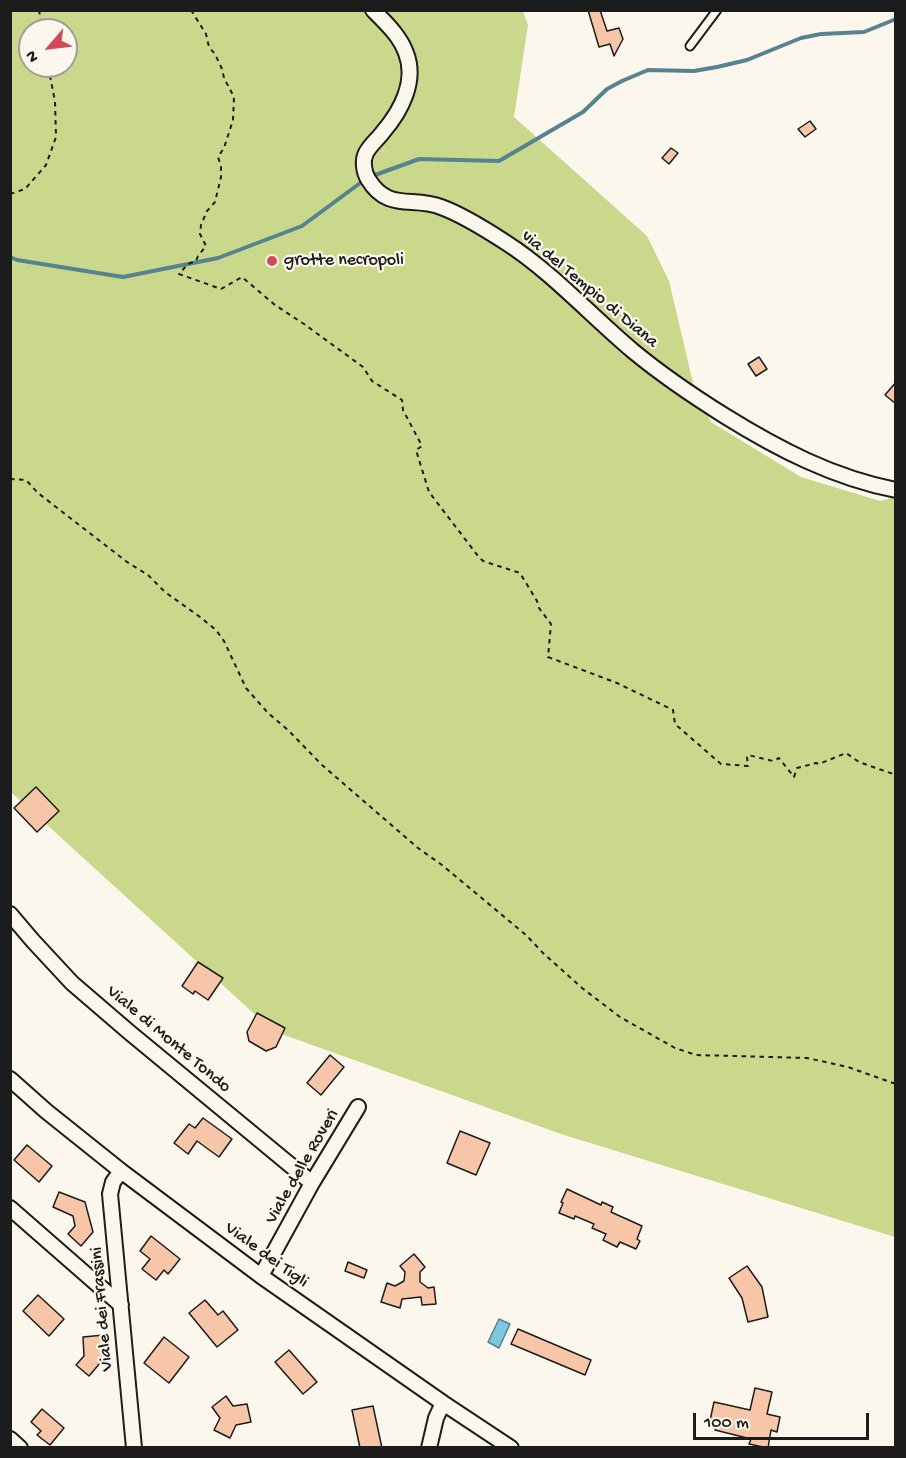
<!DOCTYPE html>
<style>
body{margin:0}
#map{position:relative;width:906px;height:1458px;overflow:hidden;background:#fbf7ec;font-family:"Gochi Hand",sans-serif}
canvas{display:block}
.frame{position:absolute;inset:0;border:12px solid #1c1c1c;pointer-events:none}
.north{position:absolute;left:18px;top:18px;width:60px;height:60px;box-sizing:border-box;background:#fbf7ec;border:2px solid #a29f99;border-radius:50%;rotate:242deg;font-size:16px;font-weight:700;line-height:24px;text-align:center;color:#1c1c1c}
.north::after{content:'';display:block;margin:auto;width:21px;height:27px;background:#d1495b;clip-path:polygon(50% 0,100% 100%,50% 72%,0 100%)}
.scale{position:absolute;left:693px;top:1413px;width:176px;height:27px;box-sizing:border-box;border:3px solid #1c1c1c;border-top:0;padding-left:8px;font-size:18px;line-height:21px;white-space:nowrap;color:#1c1c1c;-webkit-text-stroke:4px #fbf7ec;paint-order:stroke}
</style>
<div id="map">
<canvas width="906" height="1458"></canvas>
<div class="frame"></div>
<div class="north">N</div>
<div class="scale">100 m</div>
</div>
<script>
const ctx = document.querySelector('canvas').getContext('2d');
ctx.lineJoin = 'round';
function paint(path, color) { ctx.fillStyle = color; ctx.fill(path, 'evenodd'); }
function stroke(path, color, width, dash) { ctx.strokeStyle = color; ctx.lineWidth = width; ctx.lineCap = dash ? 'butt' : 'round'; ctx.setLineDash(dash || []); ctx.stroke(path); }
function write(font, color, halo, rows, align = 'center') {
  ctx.font = font + ' "Gochi Hand",sans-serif'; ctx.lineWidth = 4.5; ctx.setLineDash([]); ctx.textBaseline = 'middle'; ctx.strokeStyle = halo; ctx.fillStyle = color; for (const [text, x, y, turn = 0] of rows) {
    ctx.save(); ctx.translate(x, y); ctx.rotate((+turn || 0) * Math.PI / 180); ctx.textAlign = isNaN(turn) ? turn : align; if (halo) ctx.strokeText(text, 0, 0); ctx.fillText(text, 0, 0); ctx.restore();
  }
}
paint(new Path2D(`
 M10,11H523L528,25L514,117L647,236L669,281L694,387L711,422L801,477L880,501L895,497V1237L561,1134L273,1031L11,792ZM30,30H66V66H30Z`), '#cad88c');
const water = new Path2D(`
 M499,1319L510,1324L499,1348L488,1342Z`);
paint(water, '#7cc7dc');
stroke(water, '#56838f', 1.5);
stroke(new Path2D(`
 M10,257L17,260L123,277L218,258L302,226L367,178L419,159L499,161L583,112L607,89L622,81L648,70L694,71L717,67L747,60L801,38L821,34L864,32L896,19`), '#56838f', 4);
const building = new Path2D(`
 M588,10H600L607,31L619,28L623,39L614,56L610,44L599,47Z
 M810,121L816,129L805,137L798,129Z
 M671,148L678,153L669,164L662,158Z
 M759,357L767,369L756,376L748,364Z
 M896,382V404L885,395Z
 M36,787L59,811L37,832L14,808Z
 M198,962L223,978L208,1000L195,991L193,994L182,986Z
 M257,1013L285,1028L276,1047L266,1051L249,1041L247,1032Z
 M330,1055L344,1067L321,1095L307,1083Z
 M203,1118L232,1139L219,1157L197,1141L188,1154L174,1143L189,1124L195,1128Z
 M460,1131L490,1143L476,1175L447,1163Z
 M27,1145L52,1166L39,1182L14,1160Z
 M567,1189L601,1205L602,1202L613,1207L611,1212L642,1226L637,1239L640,1241L636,1249L620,1242L617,1247L603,1240L606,1234L592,1228L594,1224L575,1216L574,1219L559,1213L563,1203L561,1202Z
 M59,1192L85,1202L93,1232L81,1246L68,1234L75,1226L73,1216L53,1207Z
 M151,1236L180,1259L168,1274L164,1270L156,1280L142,1269L150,1259L140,1251Z
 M414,1254L425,1267L420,1272V1282L428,1288L434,1287L436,1304L422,1305L421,1297L402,1299L400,1308L381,1302L387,1283L395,1286L404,1281L405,1272L400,1266Z
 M348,1262L367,1270L364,1278L345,1271Z
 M747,1266L762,1287L768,1317L748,1322L742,1298L729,1278Z
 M38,1295L64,1319L49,1336L23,1311Z
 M205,1300L218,1315L223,1311L238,1330L217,1347L189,1313Z
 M518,1329L591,1360L585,1375L511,1344Z
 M104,1335L106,1356L89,1376L76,1365L84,1356L83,1337Z
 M164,1337L189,1357L169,1383L144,1363Z
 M289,1350L317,1382L303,1394L275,1362Z
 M755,1388L772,1392L767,1414L780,1417L777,1432L771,1430L768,1448L749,1444L751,1439L715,1430L716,1427L709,1425L714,1402L750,1410Z
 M226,1396L233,1406L247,1404L251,1422L236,1425L230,1438L214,1430L220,1418L212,1407Z
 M373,1406L382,1448H360L352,1410Z
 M42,1409L64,1428L50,1445L37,1435L41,1431L31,1422Z`);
paint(building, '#f7c5a7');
stroke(building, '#1c1c1c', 1.5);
const service = new Path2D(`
 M690,46L717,10`);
const minor = new Path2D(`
 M373,10C386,23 400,36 406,53C417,81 401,111 383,132C378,139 370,145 366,153C362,161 364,172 368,179C388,212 412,196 441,207C463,215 485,229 505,242C552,272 590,315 633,351C662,375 693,396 725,416C778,449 834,478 896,490
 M10,914L33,941L72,983L129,1032L312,1183
 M10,1079L46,1111L121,1171L261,1276L443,1403L511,1448
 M121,1171L113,1182L110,1194L134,1448
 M10,1208L121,1305
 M261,1276L312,1183L358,1107
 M10,1439L20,1448
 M429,1448L436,1418L443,1403`);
stroke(service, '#1c1c1c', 11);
stroke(minor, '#1c1c1c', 18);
stroke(new Path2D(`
 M39,10L42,30
 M191,10L206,34L209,47L215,54L222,69L224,78L234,97L233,120L224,148L218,157L221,166V177L215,202L207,211L201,225L200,234L206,246L198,256L196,261L188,264L179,274L221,289L242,277L275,305L304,324L363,367L372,381L402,400L403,410L422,446L416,450L429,492L478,556L483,561L520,573L537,601L539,608L551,624L548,657L617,683L673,710L675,724L721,764L748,766L747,757L748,755L773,761L779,758L794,777L797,768L816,763L819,764L846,753L859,762L896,775
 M10,194L25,189L46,165L56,137L55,101L48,66
 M10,479L26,480L38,493L127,562L148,575L165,592L200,617L216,630L224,641L246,688L268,713L288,730L322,765L418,848L442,865L526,935L544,954L582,988L620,1017L675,1048L696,1055L807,1058L848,1067L896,1084`), '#1c1c1c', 2, [4.5, 4.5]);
stroke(service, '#fbf7ec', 7);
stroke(minor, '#fbf7ec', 14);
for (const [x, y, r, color] of [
 [272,261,6,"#d1495b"]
]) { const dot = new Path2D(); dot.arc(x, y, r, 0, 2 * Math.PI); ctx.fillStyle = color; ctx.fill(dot); stroke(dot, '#fbf7ec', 2); }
write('18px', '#1c1c1c', '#fbf7ec', [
 ["grotte necropoli",284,261]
], 'left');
write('18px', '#1c1c1c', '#fbf7ec', [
 ["via del Tempio di Diana",589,290,40],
 ["Viale di Monte Tondo",168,1040,40],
 ["Viale delle Roveri",303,1167,-60],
 ["Viale dei Tigli",266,1256,36],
 ["Viale dei Frassini",103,1309,-95]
]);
</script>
